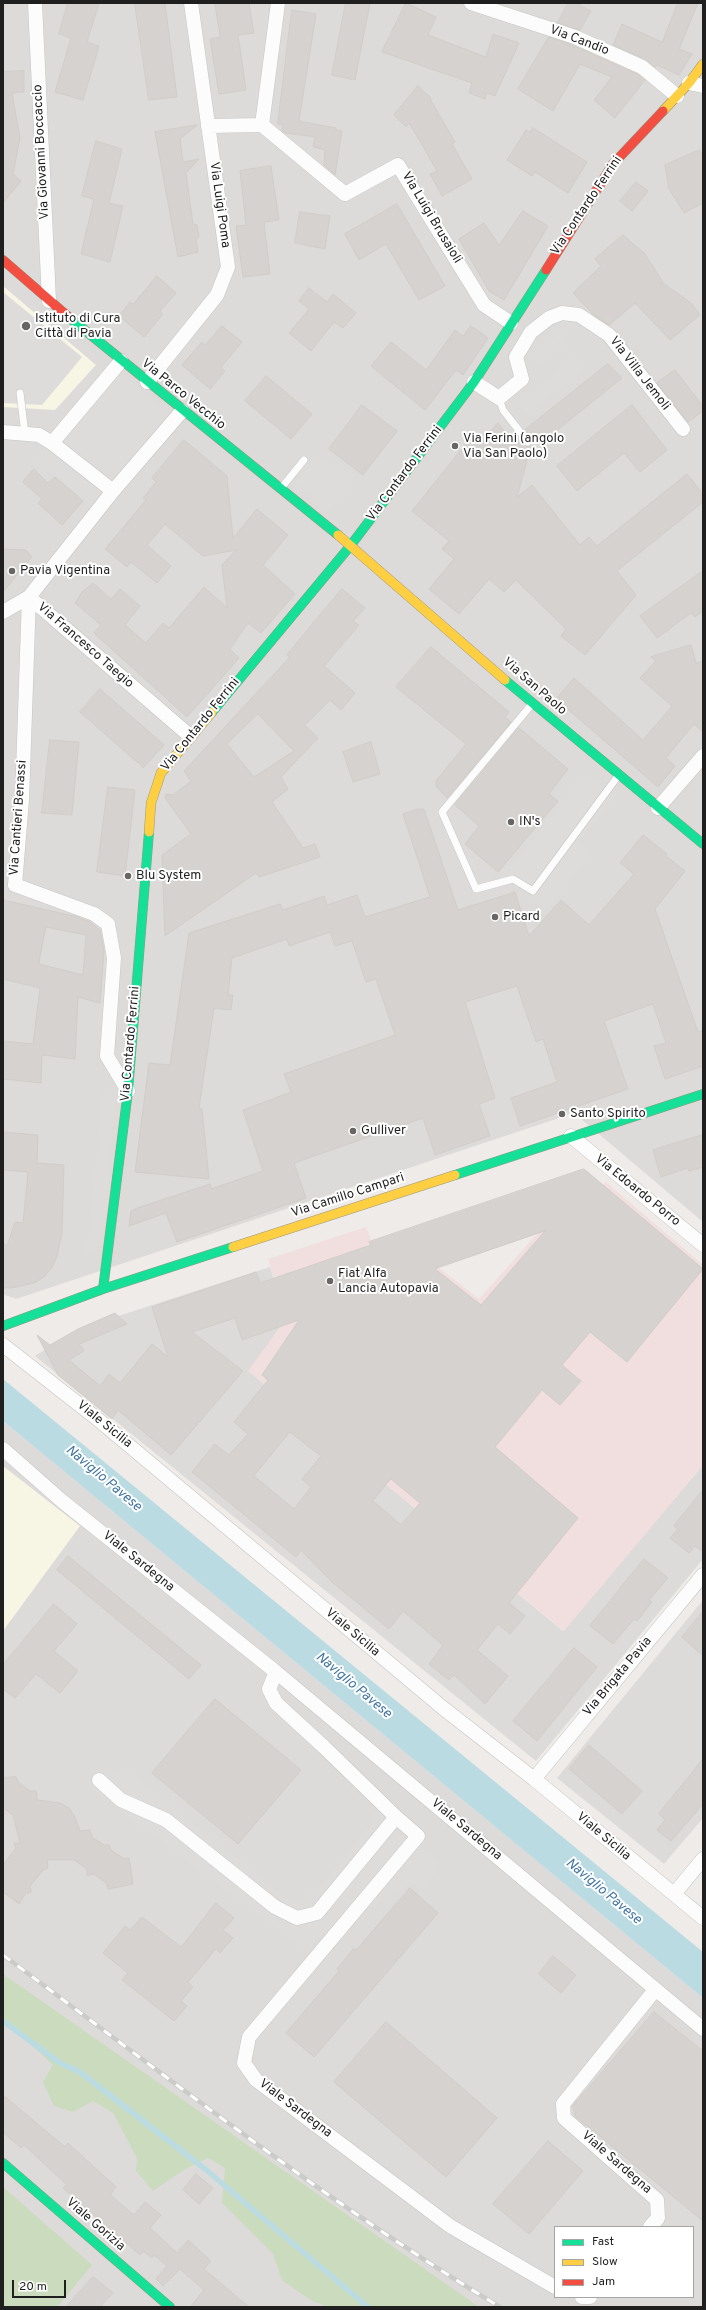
<!DOCTYPE html>
<meta charset="utf-8">
<style>
body{margin:0}
#map{position:relative;width:706px;height:2310px;overflow:hidden;background:#eeebe8;font-family:Overpass,sans-serif}
canvas{display:block}
.frame{position:absolute;inset:0;border:4px solid #1f1f1f;pointer-events:none}
.legend{position:absolute;left:554px;top:2226px;width:140px;height:72px;box-sizing:border-box;background:#fff;border:1px solid #a5a5a5;margin:0;padding:5px 7px;list-style:none;font-size:12px;color:#1f1f1f}
.legend li{display:flex;align-items:center;gap:8px;height:20px}
.legend b{width:20px;border:1px solid #a5a5a5}
.scale{position:absolute;left:12px;top:2280px;width:54px;height:18px;box-sizing:border-box;border:2px solid #1f1f1f;border-top:0;padding-left:5px;font-size:12px;line-height:14px;white-space:nowrap;color:#1f1f1f;-webkit-text-stroke:3px #fff;paint-order:stroke}
</style>
<div id="map">
<canvas width="706" height="2310"></canvas>
<div class="frame"></div>
<ul class="legend">
<li><b style="height:5px;background:#16e098"></b>Fast</li>
<li><b style="height:5px;background:#ffcf43"></b>Slow</li>
<li><b style="height:5px;background:#f24e42"></b>Jam</li>
</ul>
<div class="scale">20 m</div>
</div>
<script>
const ctx = document.querySelector('canvas').getContext('2d');
ctx.lineJoin = 'round';
function paint(path, color) { ctx.fillStyle = color; ctx.fill(path, 'evenodd'); }
function stroke(path, color, width, dash) { ctx.strokeStyle = color; ctx.lineWidth = width; ctx.lineCap = dash ? 'butt' : 'round'; ctx.setLineDash(dash || []); ctx.stroke(path); }
function write(font, color, halo, rows, align = 'center') {
  ctx.font = font + ' Overpass,sans-serif'; ctx.lineWidth = 4; ctx.setLineDash([]); ctx.textBaseline = 'middle'; ctx.strokeStyle = halo; ctx.fillStyle = color; for (const [text, x, y, turn = 0] of rows) {
    ctx.save(); ctx.translate(x, y); ctx.rotate((+turn || 0) * Math.PI / 180); ctx.textAlign = isNaN(turn) ? turn : align; if (halo) ctx.strokeText(text, 0, 0); ctx.fillText(text, 0, 0); ctx.restore();
  }
}
paint(new Path2D(`
 M3,3H703V1222L574,1113L16,1299L3,1294Z
 M270,1267L286,1319L249,1371L563,1631L703,1465V1559L536,1761L35,1356L78,1329Z
 M3,1421L703,1998V2307H3ZM555,2227H693V2297H555Z
 M703,1600V1818L664,1864L557,1778Z`), '#dddbd9');
paint(new Path2D(`
 M606,1182L703,1265V1465L564,1631L248,1371L286,1319L268,1259L366,1227L385,1279L438,1267L479,1299L575,1191L587,1200Z`), '#f0dfde');
paint(new Path2D(`
 M3,286L96,365L55,410L3,407Z
 M3,1466L80,1526L3,1631Z`), '#f7f5e4');
paint(new Path2D(`
 M3,1974L479,2307H328L312,2301L282,2280L273,2254L222,2203L225,2168L208,2158L185,2169L153,2191L136,2171L137,2158L113,2113L93,2101L73,2112L54,2106L43,2082L53,2065L13,2028L3,2022Z
 M3,2187L92,2265L57,2307H3Z`), '#cadcbd');
paint(new Path2D(`
 M3,292L82,357L42,405L3,403Z
 M561,331L569,341L539,366L531,357Z
 M576,356L586,367L527,415L518,403Z
 M113,367L170,414L92,507L35,459Z
 M317,454L353,481L331,510L295,483Z
 M586,774L619,794L579,841L591,852L549,910L503,876Z
 M117,1085L102,1246L86,1257L103,1092Z
 M124,1767L215,1842L251,1868L286,1899L299,1900L320,1887L372,1822L377,1807L440,1861L426,1889L412,1883L302,1948L87,1785Z`), '#dedcdb');
paint(new Path2D(`
 M3,1379L703,1952V1998L3,1421Z`), '#bbdbe2');
stroke(new Path2D(`
 M3,2021L60,2063L80,2072L205,2169L368,2307`), '#bbdbe2', 5.5);
const building = new Path2D(`
 M68,3H99L87,42L99,46L83,100L55,92L71,38L59,34Z
 M135,3H165L177,97L149,100Z
 M215,3H249L254,33L238,35L246,90L219,94L210,39L220,37Z
 M346,3H370L355,80L332,75Z
 M406,3L436,17L428,35L486,57L493,34L519,43L495,96L487,93L485,99L469,93L472,83L382,52Z
 M568,3H576L591,11L580,30L558,23Z
 M678,3H698L679,49L692,54L679,75L657,65L655,67L645,59L613,45L622,24L662,42Z
 M292,10L316,14L299,121L336,128V130L342,131L335,175L324,165L325,150L313,147L315,137L285,133L282,131L283,125L278,124Z
 M549,37L572,45L637,74L645,80L615,118L594,100L612,77L580,64L553,111L518,89Z
 M24,71V92L12,93L20,138L13,174L21,181L3,203V72Z
 M418,86L431,98L430,99L455,142L452,144L472,179L442,196L430,174L437,171L421,143L409,123L406,127L394,115Z
 M197,125L180,139L183,162L199,159L186,173L193,224L197,225L199,237L196,240L198,252L178,257L155,132Z
 M533,128L587,162L568,193L535,172L532,176L507,160L526,130L530,132Z
 M96,141L122,149L109,203L123,206L110,262L81,254L94,199L82,196Z
 M700,150L703,159V203L684,213L669,189L665,165Z
 M271,166L279,220L264,222L270,274L243,277L236,226L246,225L240,171Z
 M636,182L648,191L632,211L620,201Z
 M397,204L445,286L419,300L386,244L359,260L345,234Z
 M523,211L548,226L504,300L489,291L459,239L484,223L499,245Z
 M300,212L330,216L325,249L295,243Z
 M623,235L645,254L664,284L691,303L700,315L670,340L635,303L609,325L595,316L573,293L601,266L595,259Z
 M157,276L176,293L160,311L163,314L144,337L119,316L130,302L133,304Z
 M309,288L327,302L333,294L356,313L343,328L334,322L311,351L289,333L309,309L299,301Z
 M222,326L242,342L221,367L225,371L210,389L182,365L202,342L205,345Z
 M471,326L488,338L463,375L456,370L425,410L371,366L391,342L426,370L455,330L463,336Z
 M608,364L622,378L540,444L534,437L533,441L525,430Z
 M675,370L703,406V411L688,422L657,383Z
 M266,376L312,414L291,439L245,401Z
 M362,405L397,431L363,475L329,449Z
 M632,405L667,450L640,472L624,453L577,491L557,466Z
 M498,423L512,441L517,437L526,446H531L517,497L532,485L580,545L589,537L597,546L687,474L703,494V502L617,571L636,595L585,655L561,636L566,629L516,580L504,592L489,579L459,614L429,589L454,559L442,549L449,541L412,511L472,436L481,442Z
 M184,440L227,476L233,538L257,509L288,535L263,565L295,594L261,633L248,623L230,649L239,658L187,717L94,633L101,625L75,603L82,592L93,583L111,599L120,589L140,606L125,625L146,643L163,623L169,628L204,587L227,608L222,565L236,550L203,556L165,524L147,545L171,566L157,583L131,562L127,567L105,549L146,500L143,498L156,482L152,478Z
 M34,469L48,483L55,477L83,501L62,525L38,503L42,499L23,482Z
 M3,549L26,550L32,557L3,592Z
 M703,571V611L695,617L691,613L657,638L640,616Z
 M342,589L365,608L353,621L359,625L324,666L355,693L341,710L330,700L305,725L318,738L281,777L288,789L272,802L303,848L315,844L320,857L259,877L256,873L165,936L162,855L191,834L165,798L166,794L173,795L191,781L184,771L290,657L287,655ZM258,714L294,751L254,777L227,744Z
 M691,645L696,663L703,661V732L694,724L666,758L675,766L658,787L556,699L574,678L643,740L672,706L640,678L656,661L651,657Z
 M431,647L509,712L505,717L511,722L447,798L436,786V781L466,744L396,687Z
 M100,689L164,745L143,768L138,761V763L80,712Z
 M519,728L568,769L549,794L558,801L498,872L465,844L479,826L455,805Z
 M50,740L79,742L72,815L42,813Z
 M371,742L380,774L353,782L343,752Z
 M108,787L135,790L125,876L97,872Z
 M418,809H424L458,910L515,892L529,936L561,900L589,925L634,874L620,863L643,835L667,854L666,856L685,871L655,909L698,1032L703,1030V1066L665,1079L654,1046L666,1043L653,1004L604,1021L628,1089L520,1126L511,1098L557,1082L543,1039L536,1042L517,986L465,1002L495,1098L479,1104L490,1136L435,1155L423,1118L294,1163L306,1198L177,1242L166,1213L129,1226L131,1211L137,1208L210,1184L211,1189L263,1171L243,1110L291,1092L284,1074L395,1035L376,979L366,982L352,941L335,946L330,932L289,946L287,939L232,958L228,995H233L231,1010L214,1008L199,1108L202,1109L209,1179L135,1172L149,1063L170,1065L189,933L280,904L283,910L324,896L327,905L357,895L365,917L430,897L403,814Z
 M3,900L78,917L90,922L100,930L104,951L100,1003L78,997L75,1059L42,1055L41,1083L3,1079V1041L33,1044L40,988L3,979ZM46,927L86,935L83,975L39,964Z
 M3,1132L38,1135L37,1163L64,1165L62,1234L57,1256L53,1266L44,1277L34,1283L12,1288H3V1244L7,1246L15,1222L23,1223L28,1172L3,1170Z
 M703,1135V1167L689,1171L688,1168L661,1177L653,1150Z
 M584,1169L703,1269L627,1362L590,1332L562,1365L581,1381L560,1405L542,1390L495,1447L578,1518L509,1603L525,1616L510,1634L498,1624L477,1650L508,1676L485,1704L454,1675L449,1680L429,1664L443,1645L403,1611L389,1629L331,1581L301,1550L296,1557L192,1472L215,1444L229,1455L248,1434L234,1422L268,1380L262,1375L299,1320L242,1340L235,1318L192,1332L243,1371L171,1455L118,1410L112,1419L58,1375L37,1335L50,1345L78,1329L115,1313L127,1324L79,1344L84,1351L69,1360L100,1386L109,1374L120,1383L152,1344L168,1357L152,1307L256,1272L260,1283L371,1245L369,1242ZM545,1231L481,1305L435,1269ZM290,1432L321,1456L302,1479L311,1487L294,1509L254,1476ZM391,1479L420,1503L401,1525L373,1501Z
 M703,1490V1552L695,1546L689,1553L670,1538L678,1529L674,1526Z
 M68,1556L201,1665L189,1679L57,1570Z
 M644,1559L668,1578L649,1600L652,1602L637,1621L634,1619L613,1644L590,1626Z
 M54,1604L77,1624L54,1651L78,1671L60,1693L36,1674L15,1698L3,1689V1665Z
 M703,1611V1656L682,1637Z
 M574,1648L597,1667L537,1741L513,1721Z
 M215,1699L301,1770L238,1844L152,1773Z
 M589,1745L642,1791L622,1814L569,1769Z
 M703,1759V1804L671,1841L657,1830L665,1820L659,1814Z
 M16,1777L18,1782L30,1791H36L37,1800L60,1803L69,1808L75,1817L80,1831L90,1830L92,1837L104,1845H109L111,1850L123,1858H129L133,1884L108,1889L106,1883L94,1874L87,1876V1869L74,1860H47L48,1868L43,1870L30,1886L31,1892L25,1894L19,1904L3,1892V1865L16,1848L14,1843H20L13,1815L3,1808V1778Z
 M410,1888L438,1913L314,2057L286,2033L339,1971L337,1969L354,1948L356,1950Z
 M216,1903L234,1918L223,1930L233,1938L220,1953L216,1949L188,1982L193,1987L181,2001L187,2006L174,2021L122,1980L128,1973L103,1953L125,1926L130,1930L142,1917L181,1947Z
 M553,1956L576,1975L561,1993L539,1974Z
 M654,2012L703,2051V2221L575,2116L573,2106Z
 M386,2022L497,2118L446,2177L334,2082Z
 M3,2095L65,2147L68,2143L116,2187L110,2195L134,2215L145,2202L161,2215L150,2228L177,2253L188,2240L211,2261L204,2269L249,2307H190L204,2290L180,2269L163,2286L156,2279L167,2266L154,2255L152,2258L143,2251L140,2255L63,2188L67,2185L24,2145L21,2148L3,2132Z
 M548,2141L583,2171L529,2234L493,2204Z
 M196,2174L213,2188L199,2204L183,2190Z
 M93,2277L113,2293L100,2307H66Z`);
paint(building, '#d5d2cf');
stroke(building, '#d1cdc9', 1);
const lane = new Path2D(`
 M20,393L25,434
 M499,398L503,410L528,442
 M282,487L304,460
 M532,704L442,812L476,889L513,879L533,891L618,776`);
const street = new Path2D(`
 M35,3L49,301
 M471,3L575,37L642,67L677,96
 M689,83L703,86
 M262,125L345,194L398,165L484,305L511,323
 M208,126L262,125L278,3
 M147,382L217,295L228,267L191,3
 M474,382L499,398L522,379L516,357L531,332L549,318L562,313L579,315L609,335L683,429
 M182,411L113,491L29,597L190,736
 M3,432L39,435L52,443L121,361
 M52,443L113,491
 M29,597L22,800L15,885L94,914L108,924L114,958L107,1056L128,1091
 M3,612L29,597
 M658,808L703,756
 M571,1136L703,1245
 M3,1345L95,1417L443,1708L534,1779L703,1918
 M3,1449L62,1501L276,1672L703,2029
 M534,1779L703,1575
 M99,1780L121,1800L166,1820L275,1907L297,1918L317,1913L396,1817L324,1747L276,1703L269,1689L276,1672
 M396,1817L418,1836L249,2037L244,2063L256,2080L450,2226L555,2287
 M674,1894L703,1859
 M650,2227L658,2218L657,2200L564,2118L563,2104L655,1990
 M582,2297H590`);
const fast = new Path2D(`
 M71,319L338,535
 M505,680L703,844
 M212,712L351,545L474,382L546,270
 M455,1175L703,1094
 M103,1289L128,1091L149,832
 M3,1326L103,1289L233,1247
 M3,2163L170,2307`);
const slow = new Path2D(`
 M663,111L689,83L703,64
 M338,535L505,680
 M149,832L151,803L161,773L212,712
 M233,1247L455,1175`);
const jam = new Path2D(`
 M3,260L71,319
 M546,270L613,164L663,111`);
stroke(lane, '#c6c5c4', 8);
stroke(street, '#c6c5c4', 15);
stroke(fast, '#989780', 10);
stroke(slow, '#989780', 10);
stroke(jam, '#989780', 10);
stroke(lane, '#fcfcfc', 7);
stroke(street, '#fcfcfc', 14);
stroke(fast, '#16e098', 9);
stroke(slow, '#ffcf43', 9);
stroke(jam, '#f24e42', 9);
const rail = new Path2D(`
 M3,1955C166,2076 326,2202 500,2307`);
stroke(rail, '#cbcbca', 4.5);
stroke(rail, '#fff', 3, [9]);
for (const [x, y, r, color] of [
 [26,326,5,"#676665"],
 [455,446,4,"#676665"],
 [12,571,4,"#676665"],
 [511,822,4,"#676665"],
 [128,876,4,"#676665"],
 [495,917,4,"#676665"],
 [562,1114,4,"#676665"],
 [353,1131,4,"#676665"],
 [330,1281,4,"#676665"]
]) { const dot = new Path2D(); dot.arc(x, y, r, 0, 2 * Math.PI); ctx.fillStyle = color; ctx.fill(dot); stroke(dot, '#fff', 1.5); }
write('13px', '#1f1f1f', '#fff', [
 ["Via Candio",579,41,21],
 ["Via Giovanni Boccaccio",42,152,-93],
 ["Via Luigi Poma",219,205,82],
 ["Via Contardo Ferrini",587,206,-56],
 ["Via Luigi Brusaioli",431,218,59],
 ["Via Villa Jemoli",639,374,52],
 ["Via Parco Vecchio",183,395,39],
 ["Via Contardo Ferrini",405,474,-53],
 ["Via Francesco Taegio",85,646,41],
 ["Via San Paolo",534,687,41],
 ["Via Contardo Ferrini",201,725,-51],
 ["Via Cantieri Benassi",19,818,-86],
 ["Via Contardo Ferrini",131,1044,-85],
 ["Via Edoardo Porro",637,1191,39],
 ["Via Camillo Campari",348,1196,-18],
 ["Viale Sicilia",104,1425,39],
 ["Viale Sardegna",138,1562,39],
 ["Viale Sicilia",352,1633,40],
 ["Via Brigata Pavia",618,1677,-50],
 ["Viale Sardegna",466,1830,40],
 ["Viale Sicilia",603,1837,40],
 ["Viale Sardegna",295,2109,37],
 ["Viale Sardegna",616,2163,41],
 ["Viale Gorizia",95,2225,41]
]);
write('13px', '#1f1f1f', '#fff', [
 ["Istituto di Cura",35,319],
 ["Città di Pavia",35,334],
 ["Via Ferini (angolo",463,439],
 ["Via San Paolo)",463,454],
 ["Pavia Vigentina",20,571],
 ["IN's",519,822],
 ["Blu System",136,876],
 ["Picard",503,917],
 ["Santo Spirito",570,1114],
 ["Gulliver",361,1131],
 ["Fiat Alfa",338,1274],
 ["Lancia Autopavia",338,1289]
], 'left');
write('italic 14px', '#4376a2', '#fff', [
 ["Naviglio Pavese",103,1479,40],
 ["Naviglio Pavese",353,1686,40],
 ["Naviglio Pavese",603,1892,40]
]);
</script>
